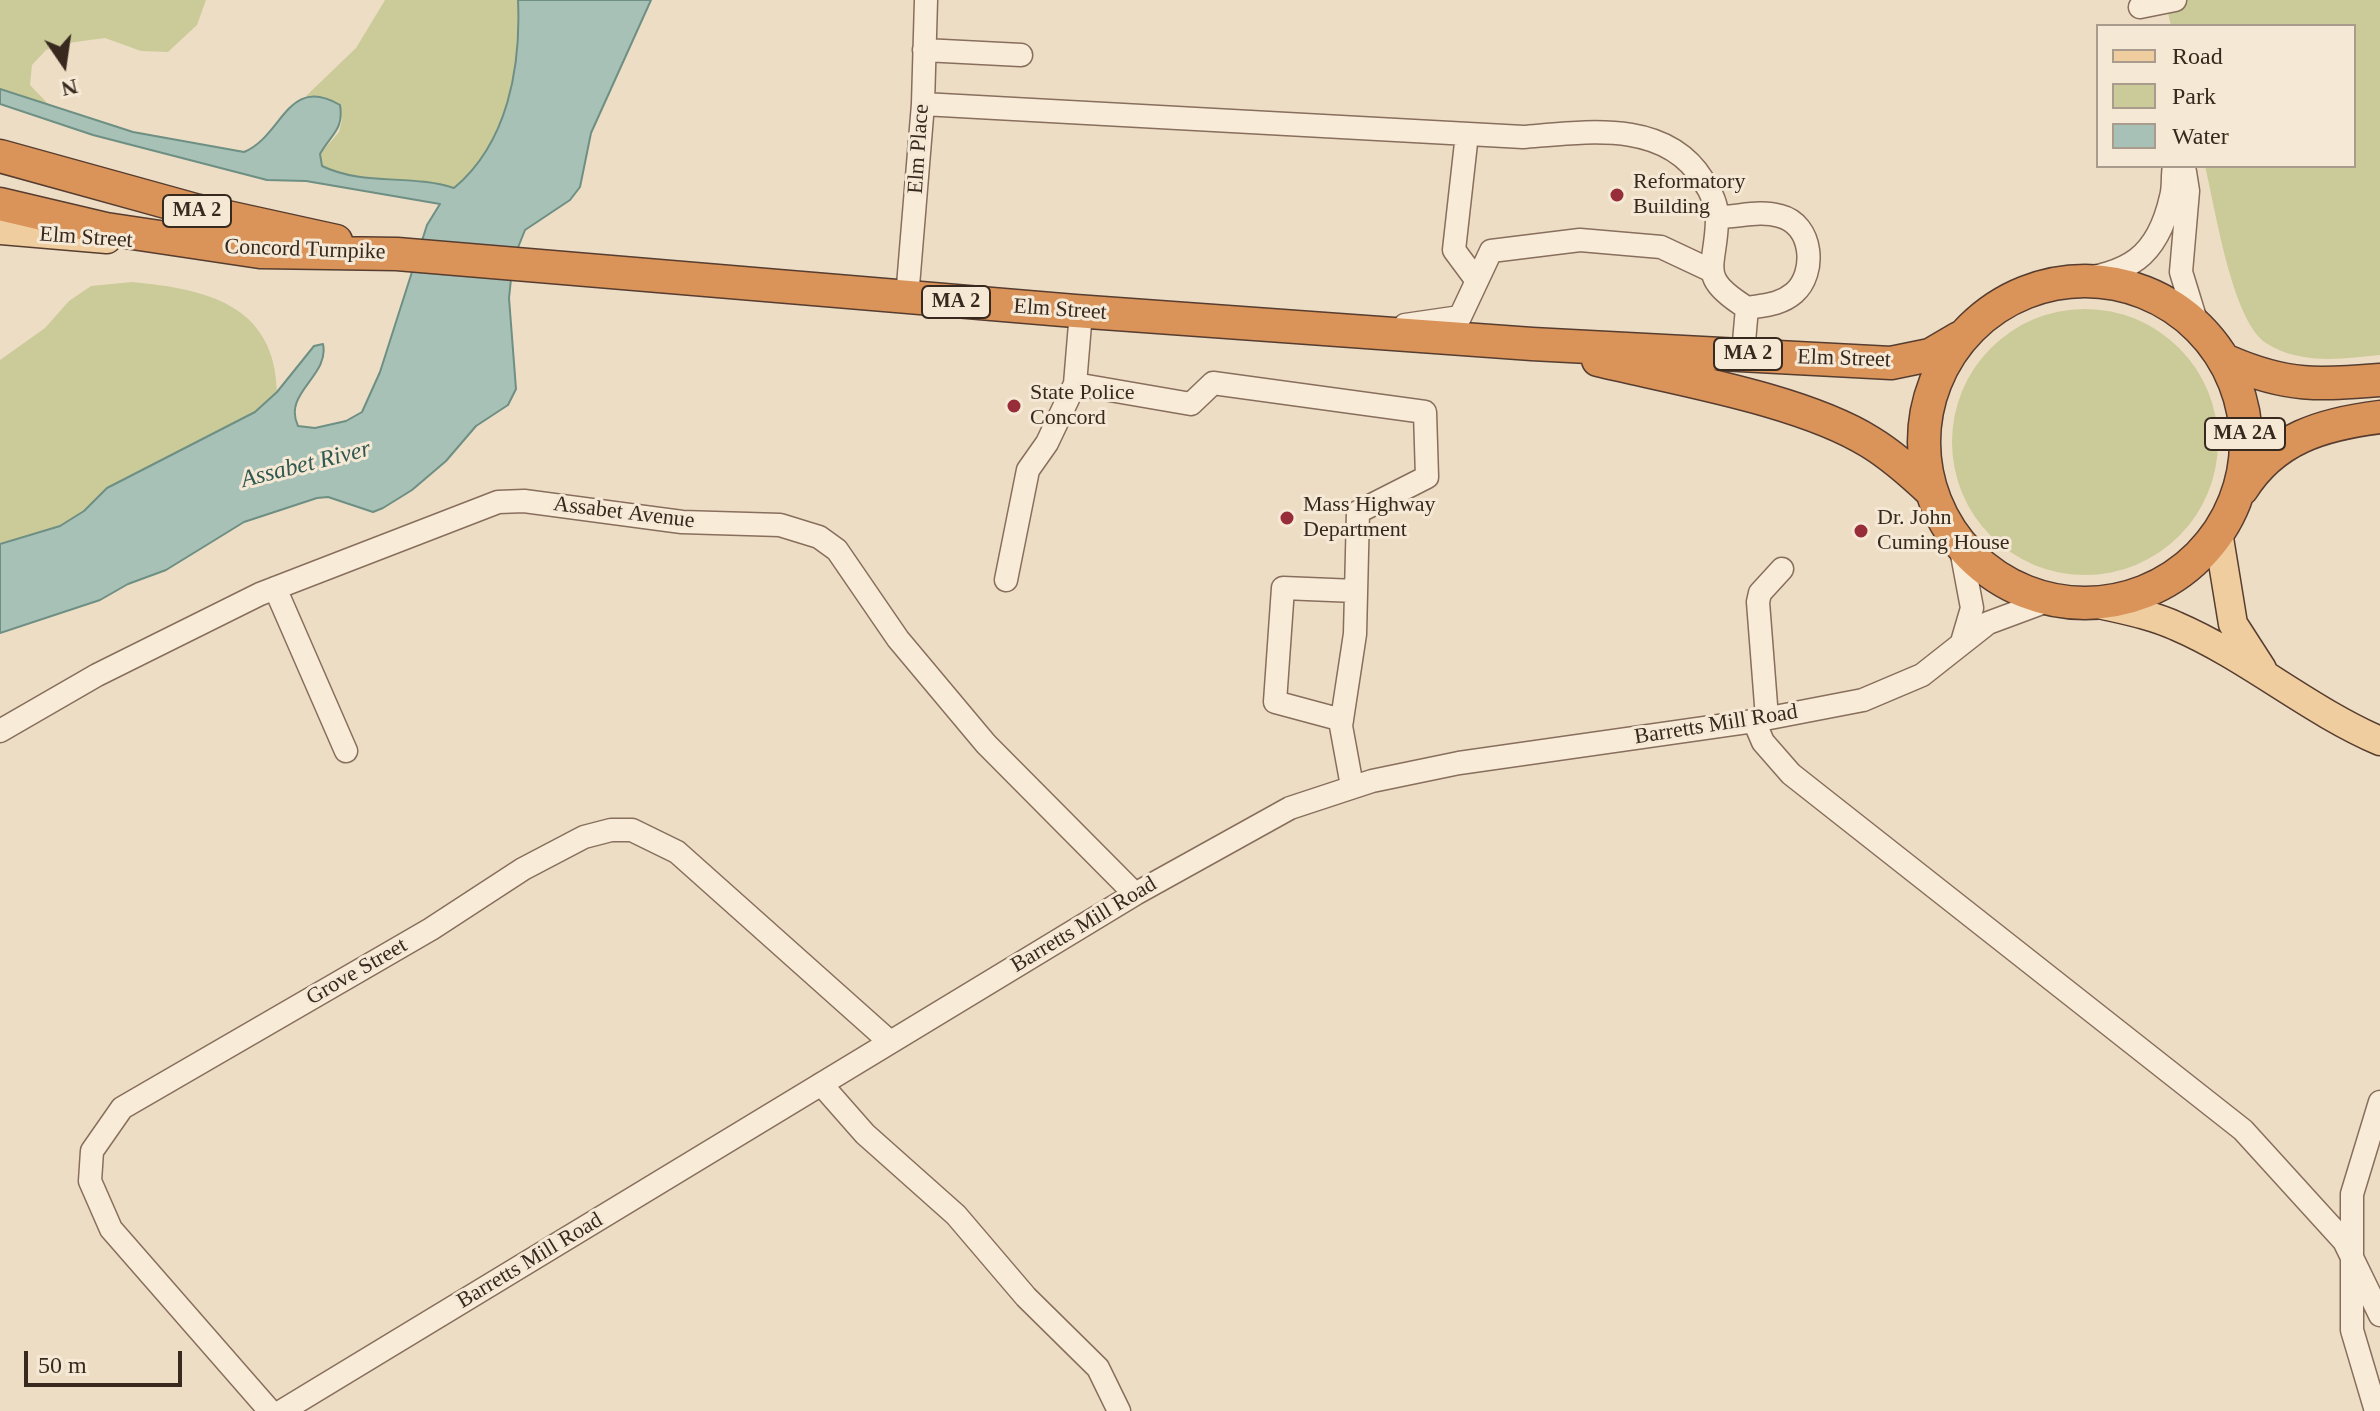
<!DOCTYPE html>
<style>
body{margin:0}
#map{position:relative;width:2380px;height:1411px;overflow:hidden;background:#edddc5;font-family:"Times New Roman",serif}
canvas{display:block}
.legend{position:absolute;left:2096px;top:24px;width:260px;height:144px;box-sizing:border-box;background:#f5e8d5;border:2px solid #a99c8c;margin:0;padding:10px 14px;list-style:none;font-size:24px;color:#38291f}
.legend li{display:flex;align-items:center;gap:16px;height:40px}
.legend b{width:40px;border:2px solid #a99c8c}
.north{position:absolute;left:24px;top:24px;width:80px;height:80px;-webkit-text-stroke:6px #f5e8d5;paint-order:stroke;rotate:167deg;font-size:22px;font-weight:700;line-height:32px;text-align:center;color:#38291f}
.north::after{content:'';display:block;margin:auto;width:28px;height:36px;background:#38291f;clip-path:polygon(50% 0,100% 100%,50% 72%,0 100%)}
.scale{position:absolute;left:24px;top:1351px;width:158px;height:36px;box-sizing:border-box;border:4px solid #38291f;border-top:0;padding-left:10px;font-size:24px;line-height:28px;white-space:nowrap;color:#38291f;-webkit-text-stroke:6px #f5e8d5;paint-order:stroke}
</style>
<div id="map">
<canvas width="2380" height="1411"></canvas>
<ul class="legend">
<li><b style="height:10px;background:#efcd9e"></b>Road</li>
<li><b style="height:22px;background:#cbcb99"></b>Park</li>
<li><b style="height:22px;background:#a7c1b6"></b>Water</li>
</ul>
<div class="north">N</div>
<div class="scale">50 m</div>
</div>
<script>
const ctx = document.querySelector('canvas').getContext('2d');
ctx.lineJoin = 'round';
function paint(path, color) { ctx.fillStyle = color; ctx.fill(path, 'evenodd'); }
function stroke(path, color, width, dash) { ctx.strokeStyle = color; ctx.lineWidth = width; ctx.lineCap = dash ? 'butt' : 'round'; ctx.setLineDash(dash || []); ctx.stroke(path); }
function write(font, color, halo, rows, align = 'center') {
  ctx.font = font + ' "Times New Roman",serif'; ctx.lineWidth = 6; ctx.setLineDash([]); ctx.textBaseline = 'middle'; ctx.strokeStyle = halo; ctx.fillStyle = color; for (const [text, x, y, turn = 0] of rows) {
    ctx.save(); ctx.translate(x, y); ctx.rotate((+turn || 0) * Math.PI / 180); ctx.textAlign = isNaN(turn) ? turn : align; if (halo) ctx.strokeText(text, 0, 0); ctx.fillText(text, 0, 0); ctx.restore();
  }
}
paint(new Path2D(`
 M0,0H206L197,25L168,52L141,51L105,38L68,43L46,50L32,65L30,85L52,108L0,89Z
 M385,0H518C521,67 508,143 454,188C411,174 363,186 322,166L320,154L339,132L342,119L325,97L306,96L356,48Z
 M2165,0H2380V355C2343,359 2299,365 2266,343C2232,321 2215,207 2205,166H2354V26H2171Z
 M132,282C206,289 275,304 277,392L255,412L234,425L107,488L84,511L60,526L0,544V360L45,328L69,301L91,286Z
 M1952 442a133 133 0 1 1 266 0a133 133 0 1 1-266 0Z`), '#cbcb99');
const water = new Path2D(`
 M518,0H651L591,133L580,187L570,200L525,230L513,260L509,298L516,389L508,405L476,426L446,461L412,490L383,508L373,512L328,497L317,498L244,522L166,570L128,584L100,600L0,633V544L60,526L84,511L107,488L255,412L277,392L314,346L323,344C330,376 282,393 298,426L315,428L346,421L362,412L380,372L427,225L440,204L306,181L267,180L93,135L0,104V89L133,132L244,152C283,136 287,74 340,105C344,130 331,134 320,154L322,166C363,186 411,174 454,188C508,143 521,67 518,0Z`);
paint(water, '#a7c1b6');
stroke(water, '#6e8f83', 2);
const minor = new Path2D(`
 M2140,7L2175,0
 M924,50L1021,55
 M923,104L1523,137C1586,132 1665,119 1703,180C1711,192 1718,205 1717,220C1716,269 1696,276 1747,308L1743,353
 M1467,134L1454,250L1477,281
 M2185,172L2188,191L2181,272L2197,324
 M1718,217C1738,217 1760,210 1780,216C1813,224 1817,273 1794,293C1780,305 1764,305 1747,308
 M2070,281C2128,273 2157,259 2171,197C2174,187 2172,176 2174,166
 M907,298L923,104L926,0
 M1081,312L1075,384L1191,404L1213,383L1425,412L1427,477L1358,512L1355,634L1341,726L1352,786
 M1405,325L1460,317L1491,251L1580,240L1661,247L1710,270
 M1960,544L1972,608L1962,642
 M1006,580L1028,470L1047,443L1075,384
 M275,588L346,751
 M1767,718L1758,602L1760,593L1782,569
 M1342,720L1275,702L1283,588L1356,591
 M1754,721L1763,742L1791,774L2243,1130L2344,1241L2380,1315
 M0,731L97,675L260,594L498,502L524,501L682,522L780,525L819,537L837,550L898,639L986,744L1135,894
 M821,1084L865,1134L956,1215L1026,1297L1098,1368L1119,1411
 M270,1411L111,1229L90,1181L92,1151L122,1108L431,929L523,869L584,837L611,830H632L677,852L890,1042
 M282,1411L1135,894L1290,808L1372,781L1459,763L1754,721L1863,700L1922,675L1988,623L2050,600
 M2376,1411L2352,1330V1194L2380,1102`);
const major = new Path2D(`
 M0,230L107,239
 M2218,532L2233,624L2262,669
 M2099,604C2125,610 2152,615 2176,626C2248,657 2308,710 2380,741`);
const highway = new Path2D(`
 M0,156L195,210L336,241
 M0,204L106,229L260,252L397,254L1075,311L1532,344L1891,363L1930,355L1959,338
 M1924 442a161 161 0 1 1 322 0a161 161 0 1 1-322 0Z
 M1598,360C1677,379 1803,400 1870,442C1893,456 1913,474 1932,492
 M2229,362C2287,387 2319,385 2380,380
 M2242,489C2274,438 2323,424 2380,417`);
stroke(minor, '#886e5c', 25);
stroke(major, '#563d30', 31);
stroke(highway, '#563d30', 35);
stroke(minor, '#f8ebd8', 22);
stroke(major, '#efcd9e', 28);
stroke(highway, '#da9358', 32);
for (const [x, y, r, color] of [
 [1617,195,8,"#962d39"],
 [1014,406,8,"#962d39"],
 [1287,518,8,"#962d39"],
 [1861,531,8,"#962d39"]
]) { const dot = new Path2D(); dot.arc(x, y, r, 0, 2 * Math.PI); ctx.fillStyle = color; ctx.fill(dot); stroke(dot, '#f5e8d5', 3); }
for (const [x, y, w] of [
 [197,211,68],
 [956,302,68],
 [1748,354,68],
 [2245,434,80]
]) { const box = new Path2D(); box.roundRect(x - w / 2, y - 16, w, 32, 6); ctx.fillStyle = '#f5e8d5'; ctx.fill(box); stroke(box, '#38291f', 2); }
write('bold 20px', '#38291f', null, [
 ["MA 2",197,211],
 ["MA 2",956,302],
 ["MA 2",1748,354],
 ["MA 2A",2245,434]
]);
write('22px', '#38291f', '#f5e8d5', [
 ["Elm Place",919,149,-86],
 ["Elm Street",86,238,4],
 ["Concord Turnpike",305,250,2],
 ["Elm Street",1060,310,4],
 ["Elm Street",1844,359,2],
 ["Assabet Avenue",624,513,7],
 ["Barretts Mill Road",1716,725,-9],
 ["Barretts Mill Road",1084,925,-31],
 ["Grove Street",357,972,-30],
 ["Barretts Mill Road",530,1261,-31]
]);
write('22px', '#38291f', '#f5e8d5', [
 ["Reformatory",1633,182],
 ["Building",1633,207],
 ["State Police",1030,393],
 ["Concord",1030,418],
 ["Mass Highway",1303,505],
 ["Department",1303,530],
 ["Dr. John",1877,518],
 ["Cuming House",1877,543]
], 'left');
write('italic 24px', '#2f5851', '#f5e8d5', [
 ["Assabet River",306,465,-14]
]);
</script>
